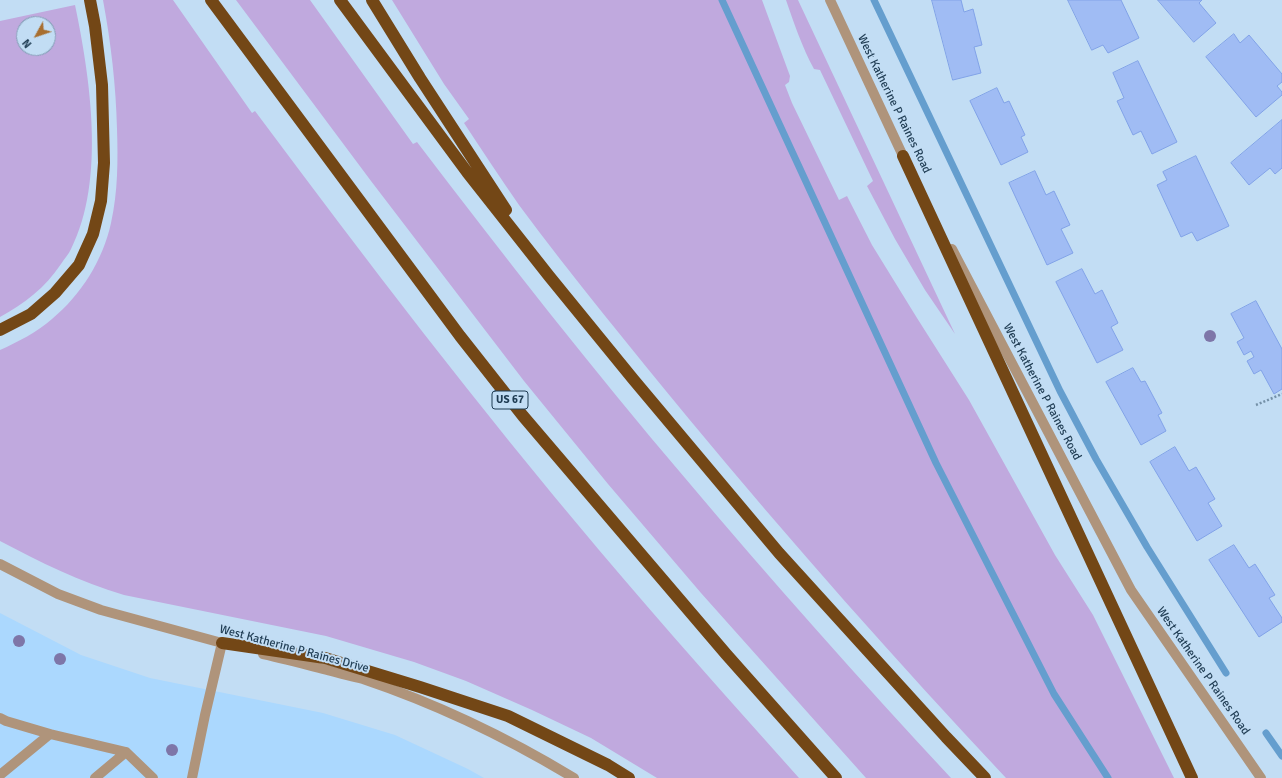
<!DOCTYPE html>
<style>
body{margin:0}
#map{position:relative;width:1282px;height:778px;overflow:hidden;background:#c2ddf4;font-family:Signika,sans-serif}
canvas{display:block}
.north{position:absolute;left:16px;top:16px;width:40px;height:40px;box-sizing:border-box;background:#c2ddf4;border:1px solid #819db4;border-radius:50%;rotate:230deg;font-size:11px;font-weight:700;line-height:16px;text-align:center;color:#1f3c53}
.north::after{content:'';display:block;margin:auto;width:14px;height:18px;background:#a86e2f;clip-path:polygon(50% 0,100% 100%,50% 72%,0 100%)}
</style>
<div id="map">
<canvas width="1282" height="778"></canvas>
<div class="north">N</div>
</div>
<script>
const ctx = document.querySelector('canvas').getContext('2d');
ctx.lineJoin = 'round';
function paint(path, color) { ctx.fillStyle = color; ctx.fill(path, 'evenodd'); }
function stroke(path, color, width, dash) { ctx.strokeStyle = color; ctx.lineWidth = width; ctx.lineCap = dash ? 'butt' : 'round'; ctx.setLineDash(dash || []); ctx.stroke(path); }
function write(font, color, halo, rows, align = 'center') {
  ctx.font = font + ' Signika,sans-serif'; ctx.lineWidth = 4; ctx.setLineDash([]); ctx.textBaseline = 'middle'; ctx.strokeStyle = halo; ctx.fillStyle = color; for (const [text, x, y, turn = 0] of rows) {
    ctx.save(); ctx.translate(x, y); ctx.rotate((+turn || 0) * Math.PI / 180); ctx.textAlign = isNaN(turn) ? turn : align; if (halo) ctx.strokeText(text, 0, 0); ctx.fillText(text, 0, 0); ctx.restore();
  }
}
paint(new Path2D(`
 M0,613L81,655L150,678L323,713L395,735L468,769L484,778H0Z`), '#abd8fe');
paint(new Path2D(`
 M103,0H173L252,113L255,111C366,260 479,408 599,550C664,627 732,703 799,778H657L591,738L532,710L466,681L414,662L326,636L124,595C80,582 40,562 0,541V350C18,342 37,332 52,319C81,295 103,260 111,223C118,192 118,160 117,129C116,86 111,43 103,0Z
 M236,0H310L413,144L417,142C504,256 592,369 685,478C771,580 860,680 951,778H866L701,593L608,484L524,381L371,181Z
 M392,0H762L790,76L789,82L785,85L792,103L839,200L847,196L872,245L917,318L969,400L1055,555L1093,615L1174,778H1006C897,662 791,542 689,419C631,348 573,278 519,205C500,178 482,150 464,123L469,119L444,84Z
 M786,0H798L955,334L925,290L895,239L867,186L873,181L820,70L814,69C802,47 794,23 786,0Z
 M75,5C90,77 106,180 71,249C69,254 64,259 61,264C45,288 25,303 0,317V21ZM24,24H48V48H24Z`), '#c0a9de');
stroke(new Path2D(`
 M722,0L936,463L1054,694L1108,778
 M874,0L1060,391L1096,459L1147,547L1226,673
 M1266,733L1282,756`), '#659ece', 7);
const building = new Path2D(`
 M932,0H961L964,12L973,9L982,45L974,47L981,73L953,80Z
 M1068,0H1121L1139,38L1108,53L1103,45L1092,50Z
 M1158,0H1202L1199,3L1216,23L1194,42Z
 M1234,34L1240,43L1249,35L1282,74V82L1277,86L1282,92V95L1256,117L1206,57Z
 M1138,61L1177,142L1152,154L1141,131L1133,135L1117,101L1124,98L1113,73Z
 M997,88L1004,103L1009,101L1025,135L1021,137L1028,152L1001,165L970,101Z
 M1282,120V168L1275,174L1270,168L1249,185L1231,163Z
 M1196,156L1229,226L1197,241L1192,232L1181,237L1157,185L1167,180L1163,172Z
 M1035,171L1046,195L1054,191L1070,225L1061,229L1073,253L1047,265L1009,183Z
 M1082,269L1095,294L1102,290L1118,323L1111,327L1123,350L1097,363L1056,282Z
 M1256,301L1282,349V389L1274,394L1261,370L1254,374L1247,361L1254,357L1251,351L1244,355L1237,342L1244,338L1231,314Z
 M1133,368L1141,382L1145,381L1162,413L1158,415L1166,431L1141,445L1106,382Z
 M1175,447L1189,471L1196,467L1215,499L1208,503L1222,526L1197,541L1150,462Z
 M1234,545L1249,568L1255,564L1275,595L1269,598L1282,618V622L1259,637L1209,560Z`);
paint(building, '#a0bcf4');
stroke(building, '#81a2e7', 1);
stroke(new Path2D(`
 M1256,405L1282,394`), '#7490a7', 2.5, [2, 2]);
stroke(new Path2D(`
 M0,718L6,721L50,734L126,752L153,778
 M0,775L50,734
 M95,778L126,752
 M192,778L205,715L222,643`), '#af947b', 10);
stroke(new Path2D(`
 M952,249L1131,590L1261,778
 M263,654C286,659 308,665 331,671C341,674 353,676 363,679C437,704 508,738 574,778`), '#af947b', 10);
stroke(new Path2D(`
 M830,0L903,156
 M0,564L58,594L101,610L222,643`), '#af947b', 10);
stroke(new Path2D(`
 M211,0L460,336L523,416L726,654L836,778
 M340,0L467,172L549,276L633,379L779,553L946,737L985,778
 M372,0L420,78L506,210
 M903,156L1192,778
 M0,330L31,314L55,293L79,265L93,234L101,201L104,163L102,85L95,26L90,0
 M222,643L325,658L420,687L508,716L608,765L629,778`), '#734716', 12);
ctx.fillStyle = '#7e76a8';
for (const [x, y] of [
 [1210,336],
 [19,641],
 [60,659],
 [172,750]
]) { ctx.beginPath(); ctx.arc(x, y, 6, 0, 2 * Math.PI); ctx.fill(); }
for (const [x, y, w] of [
 [510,400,36]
]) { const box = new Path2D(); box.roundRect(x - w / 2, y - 9, w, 18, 3); ctx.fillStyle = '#c2ddf4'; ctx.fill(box); stroke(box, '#1f3c53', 1); }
write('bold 11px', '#1f3c53', null, [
 ["US 67",510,400]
]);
write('12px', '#1f3c53', '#c2ddf4', [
 ["West Katherine P Raines Road",894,104,64],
 ["West Katherine P Raines Road",1042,392,62],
 ["West Katherine P Raines Drive",294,649,15],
 ["West Katherine P Raines Road",1203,671,55]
]);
</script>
